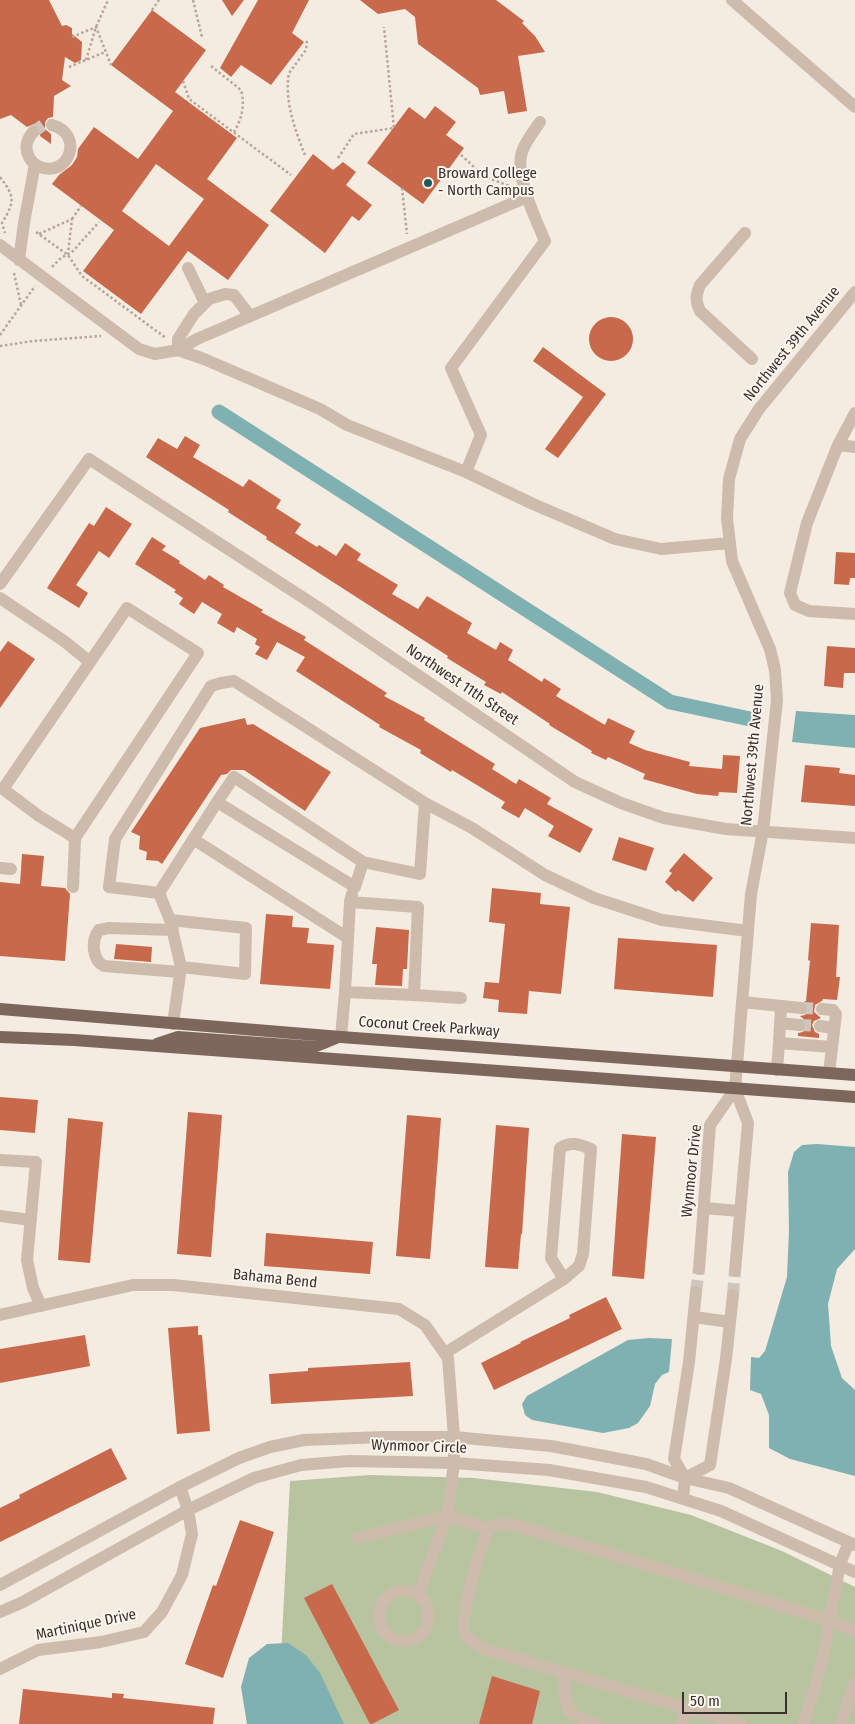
<!DOCTYPE html>
<style>
body{margin:0}
#map{position:relative;width:855px;height:1724px;overflow:hidden;background:#f4ebe1;font-family:"Fira Sans Condensed",sans-serif}
canvas{display:block}
.scale{position:absolute;left:682px;top:1692px;width:105px;height:22px;box-sizing:border-box;border:2px solid #3b302b;border-top:0;padding-left:6px;font-size:15px;line-height:18px;white-space:nowrap;color:#3b302b;-webkit-text-stroke:4px #fbf5ee;paint-order:stroke}
</style>
<div id="map">
<canvas width="855" height="1724"></canvas>
<div class="scale">50 m</div>
</div>
<script>
const ctx = document.querySelector('canvas').getContext('2d');
ctx.lineJoin = 'round';
function paint(path, color) { ctx.fillStyle = color; ctx.fill(path, 'evenodd'); }
function stroke(path, color, width, dash) { ctx.strokeStyle = color; ctx.lineWidth = width; ctx.lineCap = dash ? 'butt' : 'round'; ctx.setLineDash(dash || []); ctx.stroke(path); }
function write(font, color, halo, rows, align = 'center') {
  ctx.font = font + ' "Fira Sans Condensed",sans-serif'; ctx.lineWidth = 4; ctx.setLineDash([]); ctx.textBaseline = 'middle'; ctx.strokeStyle = halo; ctx.fillStyle = color; for (const [text, x, y, turn = 0] of rows) {
    ctx.save(); ctx.translate(x, y); ctx.rotate((+turn || 0) * Math.PI / 180); ctx.textAlign = isNaN(turn) ? turn : align; if (halo) ctx.strokeText(text, 0, 0); ctx.fillText(text, 0, 0); ctx.restore();
  }
}
paint(new Path2D(`
 M370,1475L474,1478L597,1492L691,1515L782,1551L855,1587V1724H274L278,1714L290,1481Z`), '#b8c4a0');
paint(new Path2D(`
 M796,711L855,715V748L792,742Z
 M817,1144L855,1147V1249L837,1269L828,1304L831,1346L842,1378L855,1390V1476L790,1459L769,1448V1415L761,1394L750,1390L751,1357L759,1358L765,1351L787,1277L789,1231L788,1172L794,1152L802,1145Z
 M649,1338L672,1339L669,1372L662,1375L655,1384L650,1406L638,1423L629,1428L603,1433L532,1420L525,1415L522,1404L527,1396L628,1340Z
 M288,1643L306,1655L320,1673L344,1724H247L241,1687L249,1658L267,1644Z`), '#7fb0b2');
stroke(new Path2D(`
 M219,412L670,702L755,720`), '#7fb0b2', 15);
paint(new Path2D(`
 M0,0H49L62,26L66,25L72,28V34L82,42L81,60L75,63L65,57L62,80L71,86L54,96L53,117L48,118L45,122V129L51,134V144L40,136L41,129L38,125L34,124L27,127L11,115L0,119Z
 M222,0H244L232,16Z
 M258,0H309L292,33L304,42L271,85L241,65L231,77L220,68Z
 M360,0H496L524,21L522,23L535,36L545,52L518,56L527,111L508,114L504,91L480,95L478,88L418,44L415,17L405,9L378,14Z
 M152,10L206,50L175,92L237,138L207,179L269,225L228,280L188,251L141,314L83,271L114,230L52,184L59,175L72,165L77,157L78,149L94,127L138,159L173,111L111,65ZM156,164L204,199L169,246L122,211Z
 M435,106L456,122L446,135L464,148L423,204L367,163L409,107L425,119Z
 M313,154L333,170L343,162L356,172L346,185L372,205L359,221L352,216L325,253L270,211Z
 M589 339a22 22 0 1 1 44 0a22 22 0 1 1-44 0Z
 M543,347L606,394L558,458L545,449L583,397L533,361Z
 M185,436L200,445L193,457L243,487L249,479L281,500L276,508L301,524L295,533L317,547L319,545L336,556L345,543L361,554L357,560L398,585L392,594L418,609L427,596L472,623L467,633L496,650L500,642L513,650L508,660L542,682L544,678L561,689L556,696L605,725L608,718L635,731L629,743L645,750L690,762L689,766L722,769L723,755L740,756L737,793L719,792L718,796L697,794L643,779L645,774L608,757L606,760L591,753L592,751L549,725L550,724L502,692L501,694L484,685L486,682L447,658L448,656L266,539L267,537L228,512L229,510L146,457L158,438L177,449Z
 M106,507L132,524L109,558L99,551L76,585L88,593L79,608L47,588L89,523L94,526Z
 M152,537L166,546L162,550L180,561L179,563L205,580L209,575L224,585L223,587L263,610L261,612L306,637L304,640L387,693L384,696L425,718L424,720L495,764L492,769L516,784L519,779L551,798L547,804L593,829L580,853L548,836L554,826L525,808L519,818L501,808L505,802L452,770L451,772L420,753L421,750L379,727L380,725L296,671L305,657L277,642L267,660L255,654L260,647L255,644L257,639L237,627L234,633L217,623L222,614L202,602L194,614L179,604L183,598L174,592L176,590L135,564Z
 M836,552L855,553V578H850L849,585L834,584Z
 M8,641L35,659L0,708V652Z
 M827,646L855,648V673H844L843,688L824,686Z
 M245,718L247,725L253,724L331,772L305,811L244,770H231L227,774L221,775L162,864L158,861L146,860L147,852L139,849L140,836L131,832L200,728Z
 M805,765L840,768L839,773L855,775V806L801,802Z
 M619,837L654,848L646,871L612,860Z
 M684,853L713,878L693,902L678,890L676,892L665,882L672,873L669,871Z
 M22,854L44,856L41,886L65,888L70,894L65,961L0,956V882L20,884Z
 M492,888L541,893L540,904L570,907L561,994L529,991L527,1014L498,1012L499,1000L483,998L485,982L499,983L505,924L489,922Z
 M266,914L293,916L292,927L309,928L307,943L334,945L330,989L260,984Z
 M811,923L839,925L836,977H840L837,1000L823,999L822,1001L815,1005L814,1012L821,1018L814,1021L812,1025L815,1032L819,1034V1038L798,1036V1033L803,1032L807,1026L806,1021L800,1016L805,1015L809,1009L808,1004L804,1001H806L810,961L808,960Z
 M376,927L409,930L407,969H403L402,986L375,985L377,964H372Z
 M618,938L717,945L713,997L614,989Z
 M116,944L152,947L151,962L114,959Z
 M0,1097L38,1100L35,1133L0,1130Z
 M188,1112L222,1115L211,1257L177,1254Z
 M407,1115L441,1118L430,1259L396,1256Z
 M68,1118L103,1122L90,1263L58,1260Z
 M496,1125L529,1128L522,1234H521L518,1269L485,1267Z
 M622,1134L656,1137L644,1279L612,1276Z
 M266,1233L373,1242L370,1274L264,1266Z
 M606,1297L622,1329L494,1390L481,1363L521,1343L520,1342L570,1318L569,1315Z
 M198,1326V1335H202L210,1431L177,1434L168,1328Z
 M85,1335L90,1366L0,1383V1349Z
 M410,1362L413,1396L271,1404L269,1374L308,1371V1368Z
 M111,1448L127,1479L0,1542V1508L20,1498L19,1495Z
 M240,1520L274,1532L223,1678L185,1664L213,1585L216,1586Z
 M332,1584L399,1710L372,1724H370L304,1598Z
 M492,1676L540,1691L532,1724H479Z
 M23,1689L112,1698V1693L124,1694L123,1698L215,1708L213,1724H19Z`), '#c8694b');
stroke(new Path2D(`
 M33,132L43,125H52
 M801,1008L822,1009
 M799,1025L820,1026
 M696,1292L699,1269
 M733,1295L735,1271`), '#cfc6bd', 12, [12, 6]);
stroke(new Path2D(`
 M193,0L202,37
 M152,10L159,0
 M72,37L96,27L111,65
 M86,60L96,27L108,0
 M211,66L241,90C245,105 242,119 234,132
 M69,67L105,52
 M183,81L189,99L291,175
 M305,155C295,130 284,100 289,73L306,50L307,39
 M461,155L485,177L510,186
 M338,158L354,134L394,128L384,27
 M0,177C15,197 15,201 2,223L5,233
 M402,188L407,234
 M72,219L81,206
 M36,232L68,255L82,276L166,338
 M39,234L72,219L68,254
 M52,267L61,258L73,251L99,222
 M14,273L21,305
 M0,335L35,286
 M0,346L33,341L101,336`), '#b9a596', 2.5, [2.5, 2.5]);
stroke(new Path2D(`
 M732,0L855,107
 M33,132C27,139 24,148 29,157C31,161 35,165 40,167C69,178 85,134 52,125
 M745,233L700,285C696,295 695,301 700,311L752,359
 M0,245L139,349L155,354L178,350L204,359L320,409L347,425L466,472L533,504L615,539L661,549L730,543
 M19,260L24,223L35,164
 M188,268L205,303
 M250,316L234,295L225,294L209,299L194,314L178,339V350L197,339L527,197
 M855,413L838,445L807,523L790,593L795,605L809,611L855,614
 M838,445L855,447
 M466,472L481,435L451,368L545,241C536,220 514,174 522,152C525,142 534,131 540,122
 M0,584L89,459L316,606L575,782L621,803L664,818L726,829L855,838
 M0,598L64,641L90,662
 M127,608L198,653L75,838L39,816L3,789Z
 M425,803L472,828L545,875L594,898L662,920L748,931
 M193,839L348,938
 M0,868L11,869
 M73,887L75,838
 M159,893L109,887L115,839L211,686L221,683L234,681L425,803L420,874L363,862
 M170,920L246,928L245,974L181,967
 M173,930L109,928L99,930C91,940 92,960 104,966L180,972
 M345,992L414,995L418,907L350,902
 M414,995L461,998
 M742,1002L801,1008
 M822,1009L833,1010L836,1014L829,1073
 M780,1023L799,1025
 M173,1024L181,967L170,920L159,893L217,802L355,887L363,862L234,777L217,802
 M820,1026L834,1028
 M341,1037L345,992L350,902L352,894
 M779,1043L781,1006
 M777,1070L779,1043L832,1047
 M0,1160L36,1162L27,1260L33,1288L41,1306
 M704,1208L740,1211
 M0,1216L31,1220
 M699,1269L710,1125L735,1089
 M735,1271L748,1123L735,1089L751,894L763,831L777,700L775,670L770,649L732,561L727,518L729,479L740,439L759,409L855,292
 M0,1315L133,1285H173L399,1309L425,1325L448,1358L454,1437V1463L447,1516L418,1595
 M694,1317L730,1322
 M445,1353L564,1279L579,1266L583,1254L591,1149C579,1144 571,1141 560,1148L551,1258L564,1279
 M685,1478L710,1465L726,1359L733,1295
 M683,1499L685,1478L674,1459L689,1362L696,1292
 M358,1538L447,1516L490,1529
 M0,1585L180,1487L239,1458L270,1447L304,1440L384,1437H454L551,1446L646,1464L685,1478L729,1488L855,1545
 M379 1616a25 25 0 1 1 50 0a25 25 0 1 1-50 0Z
 M0,1612L23,1602L188,1510L254,1478L301,1465L349,1461L454,1463L549,1470L646,1487L721,1511L855,1572
 M0,1669L38,1650L101,1642L144,1632L162,1612L182,1575L192,1534L188,1510L180,1487
 M564,1672C565,1704 561,1714 595,1724
 M682,1724L687,1708
 M741,1724L487,1650C478,1645 468,1642 464,1631C460,1620 481,1541 489,1530C495,1522 505,1524 514,1525L829,1620L855,1631
 M804,1724L823,1658L840,1564L849,1542
 M841,1724L855,1682`), '#cdbbac', 12);
stroke(new Path2D(`
 M0,1009L341,1037L855,1075
 M0,1037L74,1040L855,1097
 M157,1044L178,1037L314,1047L336,1038`), '#7d675c', 12);
for (const [x, y, r, color] of [
 [428,183,5,"#1f5a5e"]
]) { const dot = new Path2D(); dot.arc(x, y, r, 0, 2 * Math.PI); ctx.fillStyle = color; ctx.fill(dot); stroke(dot, '#fbf5ee', 2); }
write('15px', '#3b302b', '#fbf5ee', [
 ["Broward College",438,174],
 ["- North Campus",438,191]
], 'left');
write('15px', '#3b302b', '#fbf5ee', [
 ["Northwest 39th Avenue",792,344,-51],
 ["Northwest 11th Street",462,685,34],
 ["Northwest 39th Avenue",753,755,-85],
 ["Coconut Creek Parkway",429,1027,4],
 ["Wynmoor Drive",692,1171,-84],
 ["Bahama Bend",275,1279,6],
 ["Wynmoor Circle",419,1447,2],
 ["Martinique Drive",86,1625,-12]
]);
</script>
